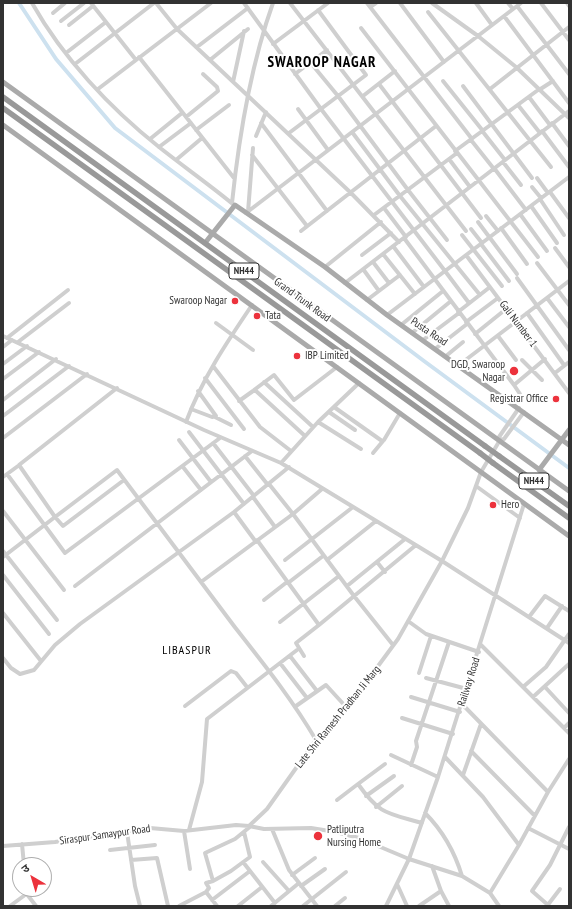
<!DOCTYPE html>
<meta charset="utf-8">
<style>
body{margin:0}
#map{position:relative;width:572px;height:909px;overflow:hidden;background:#fff;font-family:"PT Sans Narrow","Noto Sans Devanagari",sans-serif}
canvas{display:block}
.frame{position:absolute;inset:0;border:4px solid #323232;pointer-events:none}
.north{position:absolute;left:12px;top:857px;width:40px;height:40px;box-sizing:border-box;background:#fff;border:1px solid #adadad;border-radius:50%;rotate:322deg;font-size:11px;font-weight:700;line-height:16px;text-align:center;color:#323232}
.north::after{content:'';display:block;margin:auto;width:14px;height:18px;background:#ec323c;clip-path:polygon(50% 0,100% 100%,50% 72%,0 100%)}
</style>
<div id="map">
<canvas width="572" height="909"></canvas>
<div class="frame"></div>
<div class="north">उ</div>
</div>
<script>
const ctx = document.querySelector('canvas').getContext('2d');
ctx.lineJoin = 'round';
function stroke(path, color, width, dash) { ctx.strokeStyle = color; ctx.lineWidth = width; ctx.lineCap = dash ? 'butt' : 'round'; ctx.setLineDash(dash || []); ctx.stroke(path); }
function write(font, color, halo, rows, align = 'center') {
  ctx.font = font + ' "PT Sans Narrow",sans-serif'; ctx.lineWidth = 4; ctx.setLineDash([]); ctx.textBaseline = 'middle'; ctx.strokeStyle = halo; ctx.fillStyle = color; for (const [text, x, y, turn = 0] of rows) {
    ctx.save(); ctx.translate(x, y); ctx.rotate((+turn || 0) * Math.PI / 180); ctx.textAlign = isNaN(turn) ? turn : align; if (halo) ctx.strokeText(text, 0, 0); ctx.fillText(text, 0, 0); ctx.restore();
  }
}
stroke(new Path2D(`
 M19,3L56,59L115,128L424,361L569,468`), '#cde1ef', 4);
stroke(new Path2D(`
 M32,3C63,58 110,108 159,147C184,167 210,185 234,205
 M91,3L136,60
 M156,3L177,29L351,193L399,242
 M244,3L321,109L445,271
 M290,3L466,231
 M367,3L472,139
 M400,3L444,62
 M432,3L478,36L516,67L569,118
 M476,3L492,25
 M508,3L513,9
 M541,3L569,40
 M567,3L569,6
 M517,6L569,74
 M370,7L376,3
 M428,12L551,167
 M53,13L65,3
 M504,16L569,103
 M61,21L84,3
 M69,25L93,6
 M361,28L538,257
 M273,44L328,3
 M197,47L248,8
 M66,53L106,22
 M139,57L234,178
 M210,60L248,29
 M310,62L338,96L408,190L447,240
 M75,64L154,3
 M295,74L327,50
 M443,81L483,131
 M233,82L244,31
 M379,84L481,218
 M463,86L532,178
 M98,89L211,3
 M490,89L569,27
 M539,90L553,81
 M363,96L395,71
 M529,97L550,125
 M518,105L540,133
 M298,109L328,150
 M186,117L218,91L217,87L203,74
 M261,123L327,211
 M552,123L569,146
 M196,130L229,105
 M542,131L569,167
 M352,132L400,196L480,295
 M483,132L505,160
 M289,133L366,75L318,10
 M256,136L266,112
 M150,139L182,113
 M471,140L494,169
 M159,147L191,123
 M455,151L538,90
 M252,155L307,226
 M449,159L470,187
 M176,160L202,138
 M503,162L521,185
 M494,168L526,210
 M537,178L548,193
 M532,187L541,198
 M550,192L569,218
 M540,199L564,235
 M232,203C239,136 250,67 273,3
 M531,206L557,243
 M384,208L406,237
 M248,212L253,148
 M246,213L521,3
 M520,214L547,251
 M374,215L457,153
 M486,216L498,231
 M478,222L517,274
 M501,228L527,264
 M471,229L482,243
 M301,231L436,126
 M462,235L502,286
 M404,238L514,385
 M481,244L509,281
 M393,246L424,287
 M555,248L569,267
 M383,254L415,294
 M362,255L391,233
 M466,255L569,393
 M373,262L389,283
 M537,263L569,305
 M325,267L381,222
 M363,269L379,291
 M445,271L469,303
 M517,278L569,350
 M345,283L569,111
 M547,298L569,327
 M367,300L400,275
 M458,312L490,287
 M527,313L564,365
 M387,315L569,177
 M466,322L498,298
 M216,323L253,350
 M401,325L443,291
 M412,333L451,301
 M475,334L506,309
 M3,336L204,430L281,463L442,561L569,643
 M498,336L516,360
 M7,338L68,290
 M423,340L459,313
 M18,342L69,303
 M3,347L12,340
 M435,349L467,324
 M446,356L463,342
 M522,360L542,380
 M3,364L27,346
 M459,365L569,281
 M213,366L260,427L291,451
 M555,373L569,362
 M205,378L244,429
 M3,379L39,352
 M264,382L313,427
 M254,390L274,375L294,400L337,367
 M520,394L514,385L545,359
 M3,400L56,359
 M239,401L253,391H256L305,436
 M334,407L382,441L384,440L400,413
 M191,409L212,417L216,416L198,391
 M329,412L355,430
 M3,416L69,366
 M215,417L231,425
 M186,422C202,379 227,342 252,305
 M318,422L361,449
 M189,432L244,504
 M3,438L87,374
 M179,440L211,482
 M500,440L504,439L524,412
 M213,443L254,496
 M373,453L383,441
 M245,456L268,485
 M281,463L318,422L359,383
 M183,467L201,490
 M7,474L65,553L220,438
 M3,477L18,466
 M124,480L63,526L55,517L117,470C156,522 195,574 234,626C263,663 292,699 316,740
 M476,486L520,518
 M322,489L293,514L354,596L393,645
 M253,497L275,527
 M3,511L64,590
 M234,512L256,542
 M257,540L319,625L416,545
 M3,551L57,620
 M3,557L55,517L19,465L117,388
 M285,560L353,507
 M327,560L376,521
 M377,562L385,572
 M3,575L49,634
 M201,582L293,514L269,484
 M288,583L323,556
 M75,586L252,451
 M347,586L405,539
 M264,600L287,582
 M3,613L41,661
 M529,617L545,596L569,611
 M408,621L426,634L479,652
 M280,622L339,576
 M547,628L562,606
 M481,645L569,733
 M290,656L317,691
 M304,656L296,643L319,625
 M3,658L11,668L20,674L34,670L55,645L80,624L234,512L289,467
 M280,663L307,698
 M419,673L431,636
 M426,678L467,689
 M523,687L546,667L569,634
 M545,687L569,713
 M411,697L460,712
 M533,697L569,664
 M462,704L548,792
 M185,706L231,671L236,673L247,687
 M296,706L326,685L347,708
 M402,718L453,734
 M564,728L569,723
 M471,751L535,816
 M391,755L438,777
 M445,757L483,797L519,845
 M411,765L417,747L416,741L449,642
 M463,775L481,724
 M358,784L385,764
 M366,796L394,776
 M337,800L358,784C380,815 387,813 422,823
 M376,807L402,786
 M425,813C442,830 455,853 462,876
 M249,826L267,809L316,740L353,700L398,639L442,561L468,508L481,472L500,440L499,437L519,408
 M528,828L569,849
 M272,829L289,870L317,906
 M189,830L202,782L207,719L297,650
 M184,831L190,869
 M127,832L135,886L140,906
 M22,844L24,865
 M3,846L55,842L150,828L184,831L236,825L249,826L264,829L311,828L336,832L359,838L409,859L462,876L490,893L499,906
 M110,850L155,845
 M131,860L157,858L168,906
 M243,862L275,903
 M263,862L289,891
 M432,866L441,891L449,906
 M292,875L315,858
 M213,881L231,871L250,857L244,832
 M397,884L407,906
 M301,886L325,869
 M206,892L217,906
 M26,893L36,906
 M490,893L519,845L548,792L569,759
 M212,900L250,871
 M548,905L532,891L550,865L569,827
 M10,906L25,895L26,889
 M179,906L206,892L209,888L206,883L213,881L205,853L235,839L251,826
 M238,906L262,887
 M271,906L299,883
 M303,906L346,872
 M335,906L345,898
 M386,906L409,859L438,777L524,504
 M419,906L441,891
 M547,906L560,889`), '#cfcfcf', 4);
stroke(new Path2D(`
 M3,82L569,491
 M3,125L569,536
 M205,243L235,205L325,267L387,315L569,445
 M539,470L569,430`), '#aaa', 5);
stroke(new Path2D(`
 M3,97L485,446
 M3,108L480,453
 M499,456L569,506
 M493,463L569,518`), '#999', 5.5);
stroke(new Path2D(`
 M485,446L499,456
 M480,453L493,463`), '#999', 5.5);
for (const [x, y, r, color] of [
 [235,301,4,"#ec323c"],
 [257,316,4,"#ec323c"],
 [297,356,4,"#ec323c"],
 [514,371,5,"#ec323c"],
 [556,399,4,"#ec323c"],
 [493,505,4,"#ec323c"],
 [318,836,5,"#ec323c"]
]) { const dot = new Path2D(); dot.arc(x, y, r, 0, 2 * Math.PI); ctx.fillStyle = color; ctx.fill(dot); stroke(dot, '#fff', 1.5); }
for (const [x, y, w] of [
 [244,271,30],
 [534,481,30]
]) { const box = new Path2D(); box.roundRect(x - w / 2, y - 8, w, 16, 3); ctx.fillStyle = '#fff'; ctx.fill(box); stroke(box, '#323232', 1); }
write('bold 10px', '#323232', null, [
 ["NH44",244,271],
 ["NH44",534,481]
]);
write('11px', '#323232', '#fff', [
 ["Grand Trunk Road",302,300,36],
 ["Gali Number 1",518,324,53],
 ["Pusta Road",429,332,34],
 ["Railway Road",469,682,-72],
 ["Late Shri Ramesh Pradhan Ji Marg",338,717,-51],
 ["Siraspur Samaypur Road",105,835,-8]
]);
write('11px', '#323232', '#fff', [
 ["Swaroop Nagar",227,301,"right"],
 ["Tata",265,316],
 ["IBP Limited",305,356],
 ["DGD, Swaroop",505,365,"right"],
 ["Nagar",505,378,"right"],
 ["Registrar Office",548,399,"right"],
 ["Hero",501,505],
 ["Patliputra",327,830],
 ["Nursing Home",327,843]
], 'left');
ctx.letterSpacing = '1px';
write('12px', '#000', '#fff', [
 ["LIBASPUR",187,651]
]);
ctx.letterSpacing = '0px';
ctx.letterSpacing = '1px';
write('bold 15px', '#000', '#fff', [
 ["SWAROOP NAGAR",322,63]
]);
ctx.letterSpacing = '0px';
</script>
